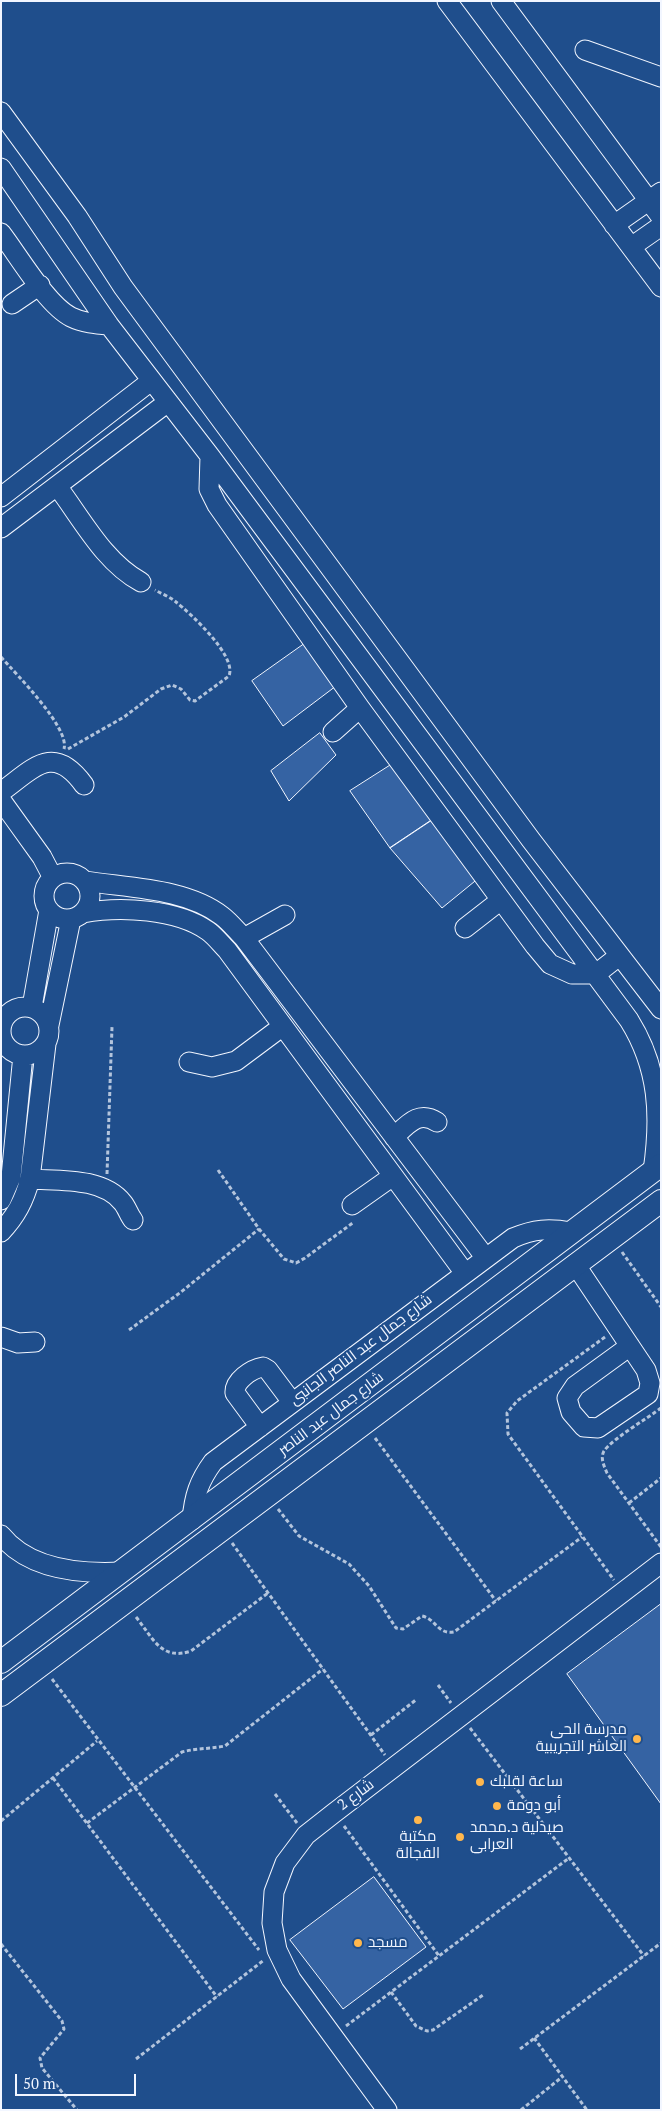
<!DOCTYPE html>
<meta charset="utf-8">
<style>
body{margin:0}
#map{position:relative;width:662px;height:2111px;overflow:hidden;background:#1f4e8c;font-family:"PT Serif",serif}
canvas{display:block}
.frame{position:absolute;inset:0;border:2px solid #f2f6ff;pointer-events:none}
.scale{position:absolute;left:15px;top:2074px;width:121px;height:22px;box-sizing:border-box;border:2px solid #f2f6ff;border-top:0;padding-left:6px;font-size:15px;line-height:18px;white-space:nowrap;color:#f2f6ff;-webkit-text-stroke:4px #1f4e8c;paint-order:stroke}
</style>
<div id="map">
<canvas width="662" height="2111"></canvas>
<div class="frame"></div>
<div class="scale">50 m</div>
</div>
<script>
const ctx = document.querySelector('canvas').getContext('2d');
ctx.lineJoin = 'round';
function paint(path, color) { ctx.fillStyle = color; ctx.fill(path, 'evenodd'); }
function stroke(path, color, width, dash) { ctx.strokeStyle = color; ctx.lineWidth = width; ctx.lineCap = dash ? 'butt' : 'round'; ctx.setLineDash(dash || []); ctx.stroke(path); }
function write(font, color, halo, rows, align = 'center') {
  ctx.font = font + ' "PT Serif",Cairo,serif'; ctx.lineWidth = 4; ctx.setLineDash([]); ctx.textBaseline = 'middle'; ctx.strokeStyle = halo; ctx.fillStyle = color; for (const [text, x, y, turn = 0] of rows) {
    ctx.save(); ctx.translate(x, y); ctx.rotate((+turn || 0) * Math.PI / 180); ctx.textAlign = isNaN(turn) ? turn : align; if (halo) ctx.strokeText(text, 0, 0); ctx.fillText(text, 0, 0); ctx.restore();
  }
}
const building = new Path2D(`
 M307,642L336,686L283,726L252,681Z
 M320,733L336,755L289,801L271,771Z
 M394,763L435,818L390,848L350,791Z
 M435,818L480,877L442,908L390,848Z
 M661,1604V1804L567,1674Z
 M374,1877L426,1947L343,2009L290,1940Z`);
paint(building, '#3563a3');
stroke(building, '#f2f6ff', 1);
const minor = new Path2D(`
 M447,1L661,287
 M501,1L661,217
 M585,50L661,77
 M1,112L77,216L123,287L531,840L661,1009
 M1,168L109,325L210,456L629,1020C659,1068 661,1116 653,1171
 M614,225L661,192
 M1,233C18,255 47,305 71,317C83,323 96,324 109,325
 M631,247L661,226
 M12,304L40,285
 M210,456L209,489L217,505L360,708L535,946L550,964L572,974H596L619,956
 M57,486C82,519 104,562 141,582
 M1,497L151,381
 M1,528L168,402
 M333,732L360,708
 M1,792C33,769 53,742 84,785
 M1,800L42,857L53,878
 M44 896a23 23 0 1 1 46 0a23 23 0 1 1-46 0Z
 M85,881C128,888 186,888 222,916C230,922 237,931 244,938L485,1257
 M83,913C120,906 177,909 208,931C215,936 221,944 227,950L464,1272
 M465,928L501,900
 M244,938L285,915
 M1 1031a24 24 0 1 1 48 0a24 24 0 1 1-48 0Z
 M32,1007L49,910
 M49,1025L71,919
 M189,1062L212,1067L236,1061L283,1026
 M394,1137C408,1124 419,1110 437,1122
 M30,1179C59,1181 103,1177 123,1203C127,1208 129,1215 133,1220
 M1,1200L11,1177L23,1055
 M352,1205L393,1176
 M1,1232C16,1216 24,1201 30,1179L46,1044
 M575,1264L646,1370L650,1383L648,1394L598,1428L584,1427L571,1412L567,1398L575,1386L630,1346
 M1,1337L18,1343L35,1342
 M260,1427L235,1393C234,1381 251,1369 263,1367L268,1370L292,1402
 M192,1520C194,1496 199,1481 213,1462L513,1238C534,1229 549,1228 571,1232
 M1,1535C29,1570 81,1574 121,1572
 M387,2110L291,1979L277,1950L272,1923L274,1892L285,1863L306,1835L334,1813L661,1563`);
const major = new Path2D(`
 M1,1662L661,1165
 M1,1695L661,1201`);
stroke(minor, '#f2f6ff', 21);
stroke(major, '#f2f6ff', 24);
stroke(new Path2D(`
 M1,657C16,674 70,728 64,749
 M68,749L124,717L161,689L172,685L181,689L190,700L195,701L229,676C237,656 191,614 176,602C170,597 162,594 155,590
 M218,1170L259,1229L284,1259L296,1263L305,1258L354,1222
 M107,1174L112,1027
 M622,1252L661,1307
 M129,1330L181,1292L259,1229
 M605,1337L517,1401L507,1413L508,1434L614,1580
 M661,1408C648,1418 612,1439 604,1451C600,1458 604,1466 607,1473L661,1547
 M375,1438L496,1601
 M629,1503L661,1478
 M278,1509L299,1536L349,1564L369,1586L396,1628L403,1629L422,1616C436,1619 438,1635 454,1632L582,1537
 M232,1543L385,1755
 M136,1617C153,1638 161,1661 191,1651L268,1593
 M52,1679L259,1950
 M438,1685L451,1703
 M470,1728L644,1956
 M371,1735L417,1699
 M53,1778L217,1997
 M275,1794L297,1823
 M1,1821L97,1741
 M87,1823L182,1752C197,1748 210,1749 225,1746L323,1669
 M344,1826L439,1956
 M1,1944L62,2021L64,2029L40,2058L42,2068L77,2110
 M391,1992L416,2026L427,2031L433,2030L483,1995
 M346,2026L569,1858
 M534,2038L587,2110
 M520,2049L661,1943
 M136,2059L264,1960
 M521,2110L562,2077`), '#b3c4dc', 3, [4, 2.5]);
stroke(minor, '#1f4e8c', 19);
stroke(major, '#1f4e8c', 22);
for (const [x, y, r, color] of [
 [637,1739,5,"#ffb74d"],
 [480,1782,5,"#ffb74d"],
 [497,1806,5,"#ffb74d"],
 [418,1820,5,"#ffb74d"],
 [460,1837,5,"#ffb74d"],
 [358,1943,5,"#ffb74d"]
]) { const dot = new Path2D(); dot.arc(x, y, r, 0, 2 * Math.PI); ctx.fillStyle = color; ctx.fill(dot); stroke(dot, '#1f4e8c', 2); }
write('15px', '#f2f6ff', '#1f4e8c', [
 ["شارع جمال عبد الناصر الجانبى",361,1350,-37],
 ["شارع جمال عبد الناصر",331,1414,-37],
 ["شارع 2",356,1795,-37]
]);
write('15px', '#f2f6ff', '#1f4e8c', [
 ["مدرسة الحى",627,1730,"right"],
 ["العاشر التجريبية",627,1747,"right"],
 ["ساعة لقلبك",490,1782],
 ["أبو دومة",507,1806],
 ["صيدلية د.محمد",470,1828],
 ["العرابى",470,1845],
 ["مكتبة",418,1837,"center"],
 ["الفجالة",418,1854,"center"],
 ["مسجد",368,1943]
], 'left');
</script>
